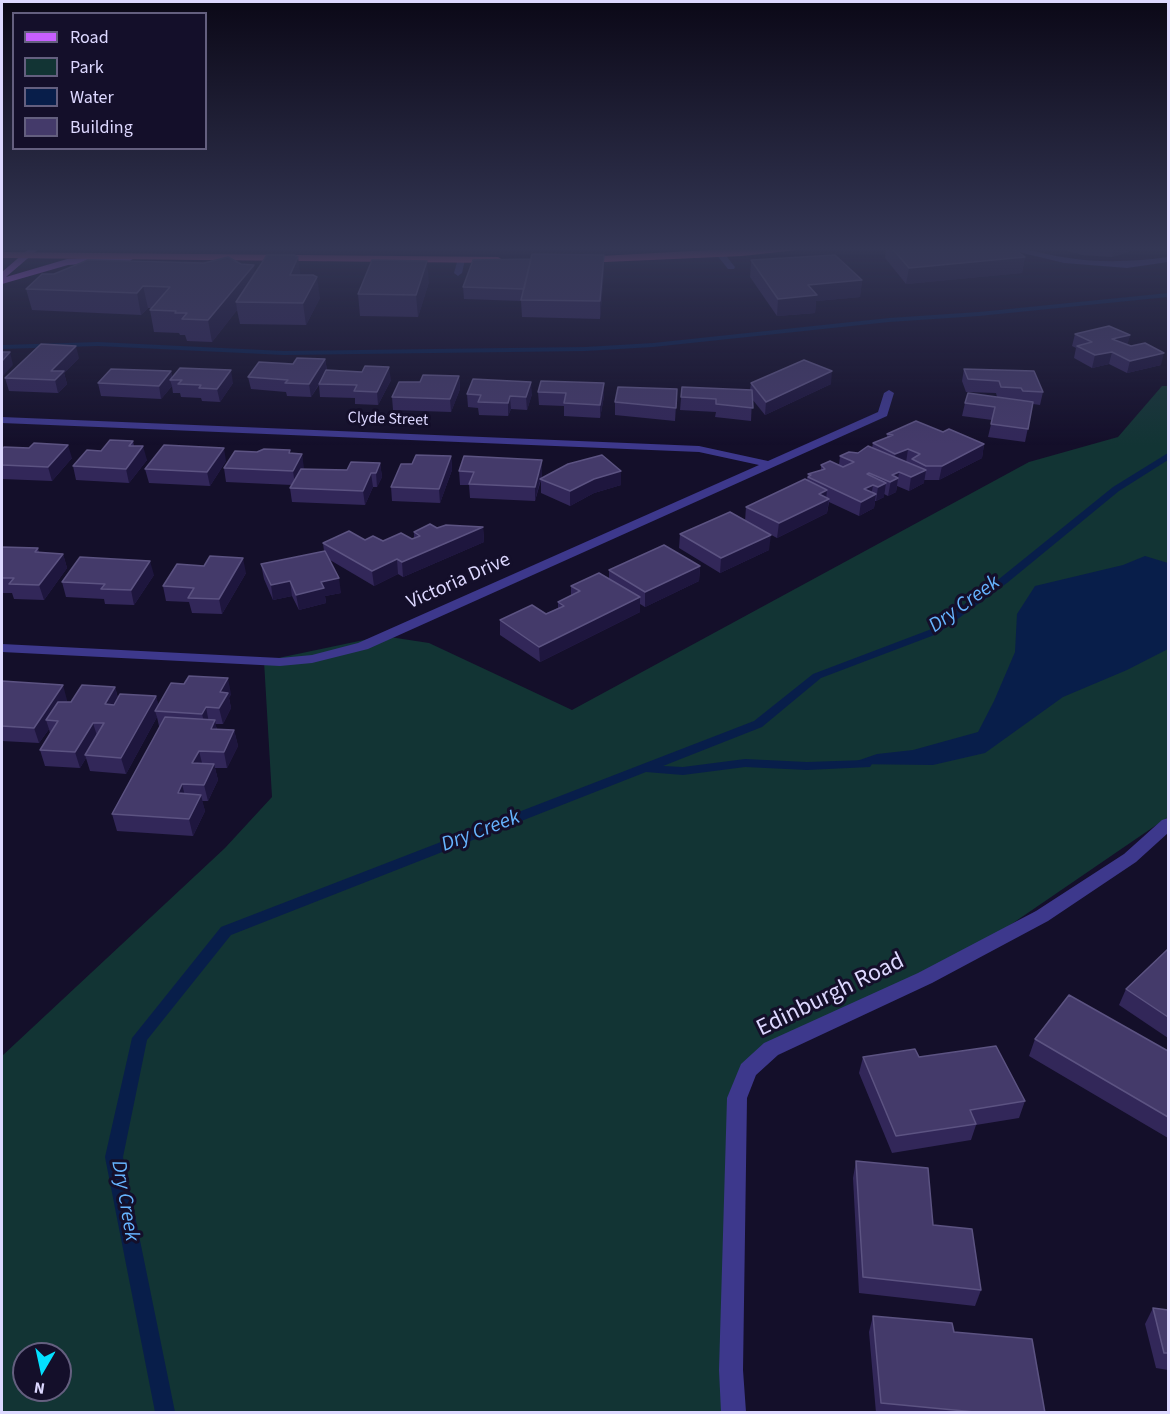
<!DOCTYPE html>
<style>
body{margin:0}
#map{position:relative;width:1170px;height:1414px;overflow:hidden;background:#140f2a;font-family:"Source Sans 3",sans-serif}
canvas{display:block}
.frame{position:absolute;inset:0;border:3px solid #ddd8ff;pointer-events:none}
.legend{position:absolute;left:12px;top:12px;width:195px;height:138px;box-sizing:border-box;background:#140f2a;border:2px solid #645f7f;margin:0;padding:8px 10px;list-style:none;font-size:18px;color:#ddd8ff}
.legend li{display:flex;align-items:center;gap:12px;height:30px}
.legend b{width:30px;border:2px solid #645f7f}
.north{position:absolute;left:12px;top:1342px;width:60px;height:60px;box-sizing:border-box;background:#140f2a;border:2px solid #645f7f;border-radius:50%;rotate:189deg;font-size:16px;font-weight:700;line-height:24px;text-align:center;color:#ddd8ff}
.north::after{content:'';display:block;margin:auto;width:21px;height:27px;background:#04e0ff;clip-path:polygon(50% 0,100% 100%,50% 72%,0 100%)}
</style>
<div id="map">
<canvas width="1170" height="1414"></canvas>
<div class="frame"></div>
<ul class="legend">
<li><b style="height:8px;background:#c75fff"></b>Road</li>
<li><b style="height:16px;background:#123434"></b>Park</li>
<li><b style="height:16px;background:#081e4a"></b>Water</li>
<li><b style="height:16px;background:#443a6a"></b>Building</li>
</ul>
<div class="north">N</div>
</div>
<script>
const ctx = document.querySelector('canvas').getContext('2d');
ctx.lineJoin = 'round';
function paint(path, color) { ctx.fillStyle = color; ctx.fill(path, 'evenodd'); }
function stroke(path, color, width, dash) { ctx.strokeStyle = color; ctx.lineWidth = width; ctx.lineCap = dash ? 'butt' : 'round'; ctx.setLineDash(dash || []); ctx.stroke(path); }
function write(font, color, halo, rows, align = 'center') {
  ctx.font = font + ' "Source Sans 3",sans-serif'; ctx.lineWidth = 6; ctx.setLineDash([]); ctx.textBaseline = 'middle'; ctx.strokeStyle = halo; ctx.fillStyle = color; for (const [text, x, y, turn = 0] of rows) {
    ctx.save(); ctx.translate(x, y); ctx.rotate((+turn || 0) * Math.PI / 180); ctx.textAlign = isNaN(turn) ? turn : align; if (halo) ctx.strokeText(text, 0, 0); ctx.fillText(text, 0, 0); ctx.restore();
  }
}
paint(new Path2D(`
 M1162,386H1168V817L959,960L748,1070L731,1370L733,1412H2V1056L225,848L272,797L264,661L383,636L429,643L572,710L1029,462L1118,437ZM24,1354H60V1390H24Z`), '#123434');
paint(new Path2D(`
 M1145,556L1168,563V649L1127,670L1063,697L985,753L933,765L848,764L877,754L913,750L978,732L994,701L1015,652L1017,614L1035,586L1123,565Z`), '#081e4a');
paint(new Path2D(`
 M1168,293V297L979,316L889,322L653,347L585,351L284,355L98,346L2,349V345L98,342L284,351L585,347L653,343L889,318L979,312Z
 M1168,453V460L1119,491L1007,583L937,634L821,678L762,727L663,766L683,767L745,759L807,762L866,760L870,761L872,764L870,767L807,770L745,767L683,775L646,772L231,935L147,1040L123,1157L175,1412H155L105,1157L132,1038L221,927L754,721L813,674L929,630L999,579L1113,487Z`), '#081e4a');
paint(new Path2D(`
 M998,247C1020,247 1040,253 1062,257C1097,263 1133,262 1168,257V262L1127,268L1064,263Z
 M717,252H723L735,267L734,269H728L716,254Z
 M458,258L465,260L462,273L458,276L454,273Z
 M889,390L894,393L887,416L368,649L312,663L280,666L2,652V644L280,658L312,655L358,643L759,465L699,452L2,423V417L699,446L768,461L878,412L884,393Z
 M1168,818V833L1136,862L1048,921L932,983L778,1055L756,1075L747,1098L743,1370L746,1412H721L719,1370L727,1098L741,1064L764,1043L918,973L1036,911L1124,854L1162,820Z`), '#3d388c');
paint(new Path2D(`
 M2,247H10L2,253Z
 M31,247H41L6,277L67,259L130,255L134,258L130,261L68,265L2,284V272Z`), '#c75fff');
paint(new Path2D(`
 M765,247H802L797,250L742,256L582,263L577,260L582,257Z
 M2,252L498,257L503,260L498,263L2,258Z`), '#ff53a1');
paint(new Path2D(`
 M886,247H1008L1025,257L1022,273L906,284L885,258Z
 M1069,247H1130L1129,252L1112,257L1082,255L1068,251Z
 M604,255V271L600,319L522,317L521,301L464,299L463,287L531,259Z
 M751,260L862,280L860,297L816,301L815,313L777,316L750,277Z
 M255,274L300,275L320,298L306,325L240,324L237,310L212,342L187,341L185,335H180L179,333L154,332L150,310L151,308H148L141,315L32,310L26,289Z
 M429,282L418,317L360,316L358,294Z
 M1075,334L1130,335L1127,345L1161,365L1127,373L1109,364L1092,368L1074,358L1076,348L1072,346Z
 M79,358L64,373L67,384L58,393L9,391L5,378Z
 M325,359L327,370L391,380L378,405L355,404V398L320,397L319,385L311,397L287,396L286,392L251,389L248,377L293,364Z
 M964,369L1043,392L1040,405L1033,404L1025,442L988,437L992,420L962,416L965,403L997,397L996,393L966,392L962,381Z
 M171,371L172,378L233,383L220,402L202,401L201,398L181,397L180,393H173L172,386L161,399L101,396L98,383Z
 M459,376L460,389L451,412L393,410L392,397L420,382Z
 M604,383V396L600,418L564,416V406L539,405L538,392Z
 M751,383L831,384L765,415L752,399L751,421L715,417L716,412L680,410L682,387L750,390Z
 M677,389L675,421L615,415V402Z
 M467,394H532L527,410L511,409L508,416L479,415L478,408L468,407Z
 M943,432L984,444L982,458L939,480H924V483L909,491L897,486L896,492L888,496L884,494V497L876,501H875L874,508L859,516L829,502L827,513L777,538L747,522L769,550L720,573L679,548L680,534L745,521L746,507L807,480L808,474L821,470V465H839L840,456L858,453L872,448L873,443L887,438V434Z
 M133,441L134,446L147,460L129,483L76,480L73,466L101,451Z
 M29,448L72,458L52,481L2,479V449Z
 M291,454H302L303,469L347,470L380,463L382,477L377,487H373L365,505L292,502L290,488L292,485L226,482L224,468Z
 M451,456L452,470L440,503L392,501L391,487L412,464Z
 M226,461L210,486L149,483L145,469Z
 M459,471L542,473L541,479L621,485L594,493L570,506L541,493V480L535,501L470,498L469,485H460Z
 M483,527L484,542L403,577L398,574L374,586L330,560L341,593L325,596L326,603L299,610L292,596L273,600L264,579L261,564L324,551L323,543L365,540L383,541L412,539L414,538V532L437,528Z
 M2,547L38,548L39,553L63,554L67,568L44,600L14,599L12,593H2Z
 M700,566L699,581L645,607L640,604V612L540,662L500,635V620L546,614L558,608V602L571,596V586L609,579V570Z
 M246,573L222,614L192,613L189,602L166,601L163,586Z
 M154,575L134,605L105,604L104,599L66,597L62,582Z
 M2,681L67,700L66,702H71L115,687L118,698L156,696L158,705L231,694L229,698L231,708L223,724H215L217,729L234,730L238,746L227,768H215L218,780L208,801H202L205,811L193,836L117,831L112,814L160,726H159L157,717L126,774L90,771L86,758L80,768L45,766L40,750L50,733L49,729L39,743L2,741Z
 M1168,949V1038L1119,1005L1126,989Z
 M1035,1039L1168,1051V1138L1029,1056Z
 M863,1057H919L1025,1101L1019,1118L976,1125L971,1140L892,1153L859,1073Z
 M856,1161L933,1225L981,1290L975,1306L859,1293L853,1178Z
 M1153,1308L1168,1310V1370L1156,1368L1145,1324Z
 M873,1316L954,1332L1045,1413H876L869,1332Z`), '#322759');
paint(new Path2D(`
 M1114,247H1130L1129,252L1112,257Z
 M604,255V271L600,319V301Z
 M298,257L301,278L290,275Z
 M1025,257L1022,273L906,284L909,268Z
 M427,261L429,282L418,317L416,295Z
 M254,265L257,286L236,302L237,310L212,342L208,320Z
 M317,277L320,298L306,325L303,303Z
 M862,280L860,297L816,301L815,313L777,316L778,299L808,285Z
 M143,286L148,308L141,315L137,293Z
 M1130,335L1127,347L1112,339Z
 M76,346L79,358L64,373L67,384L58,393L55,380L51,371Z
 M10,352L13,365L2,377V361Z
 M1112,352L1109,364L1092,368L1095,355Z
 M1164,353L1161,365L1127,373L1130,361Z
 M325,359L327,371L311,397L309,384Z
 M389,367L391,380L378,405L377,392Z
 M231,370L233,383L220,402L217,389Z
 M171,371L172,380H170L172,386L161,399L159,386Z
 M832,371L831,384L765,415L766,402Z
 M459,376L460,389L451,412L450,399Z
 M531,382L532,394L527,410L526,397Z
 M604,383V396L600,418V405Z
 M510,396L511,409L508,416V403Z
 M984,444L982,458L939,480L942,466Z
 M68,445L72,458L52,481L48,467Z
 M143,446L147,460L129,483L126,469Z
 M224,448L226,461L210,486L207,472Z
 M908,449L906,463L893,467L895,454Z
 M302,454L304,468L295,485L293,471Z
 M451,456L452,470L440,503L439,489Z
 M542,460V473L535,501V487Z
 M380,463L382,477L377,487L376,473Z
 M926,470L924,483L909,491L911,477Z
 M621,471V485L594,493L570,506V491L594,479Z
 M899,472L896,492L888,496L892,475Z
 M371,473L373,487L365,505L363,491Z
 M886,483L884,497L876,501L878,487Z
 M873,485L871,497L876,494L874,508L859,516L861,502L864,489Z
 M827,490L826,500L829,499L827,513L777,538L779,523L819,494Z
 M483,527L484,542L403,577L402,562Z
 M771,535L769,550L720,573L721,558Z
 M63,554L67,568L44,600L39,585Z
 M243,558L246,573L222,614L219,599Z
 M397,559L398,574L374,586L372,571Z
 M150,561L154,575L134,605L131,590Z
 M700,566L699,581L645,607V592Z
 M339,578L341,593L325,596L326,603L299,610L296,595L321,582Z
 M290,581L292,596L273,600L271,585Z
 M640,597V612L540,662L539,647Z
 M228,678L231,694L229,698L231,708L223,724L219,708L220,692Z
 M63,685L67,700L54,721L46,720L49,729L39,743L34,728Z
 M115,687L119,703L109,720L105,704Z
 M156,696L160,711H155L157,717L126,774L121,758Z
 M206,707L209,723L206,730L202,714Z
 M215,720L218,736L211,729Z
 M93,723L98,739L85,755L86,758L80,768L75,752Z
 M234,730L238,746L227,768L224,752Z
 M199,751L203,767L192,763Z
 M214,764L218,780L208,801L204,785Z
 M182,784L186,800L178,793Z
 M201,795L205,811L193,836L189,819Z`), '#1e163e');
const building = new Path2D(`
 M891,247H1008L1014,249L1025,257L909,268Z
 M532,254L604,255L600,301L521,300Z
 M267,255H294L298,257L290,275H313L317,277L303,303L236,302Z
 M835,255L862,280L808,285L817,295L778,299L751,260Z
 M228,257L241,264L254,265L208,320L182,319L187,313H175L176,311L150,310L170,287L143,286L137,293L26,289L42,274H54L88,260L204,263Z
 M531,259L524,289L463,287L473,260Z
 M372,260L427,261L416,295L358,294Z
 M1109,326L1130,335L1112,339L1131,346L1145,343L1164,353L1130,361L1112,352L1095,355L1077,346L1092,342L1075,334Z
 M41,344L76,346L51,371H64L55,380L5,378Z
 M2,352H10L2,361Z
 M297,358L325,359L309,384L285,383L288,380L248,377L259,362L293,364Z
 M804,360L832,371L766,402L751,383Z
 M365,366L389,367L377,392L354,391L357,385L319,384L326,370L362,372Z
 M180,368L231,370L217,389L199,388L201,385L178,384L182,380H170Z
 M111,369L171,371L159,386L98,383Z
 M964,369L1034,371L1043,392L1023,391L1021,388L1001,387L999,381L968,379Z
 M423,375L459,376L450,399L392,397L399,382H420Z
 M473,379L531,382L526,397L510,396L508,403L478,402L481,395L467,394Z
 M541,381L604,383L600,405L564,403L566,393L538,392Z
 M618,387L677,389L676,408L615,402Z
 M682,387L752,390L753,408L716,404V399L681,397Z
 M968,393L1033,402L1028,429L991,424L995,407L965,403Z
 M916,421L943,432L949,429L984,444L942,466H926L912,459L920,454L908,449L895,454L873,443L893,435L887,434Z
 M110,440L133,441L129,446H143L126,469L73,466L87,450L101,451Z
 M34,443L68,445L48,467L2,465V449L4,447L29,448Z
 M164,445L224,448L207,472L145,469Z
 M868,446L926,470L911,477L899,472L892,475L898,478L890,482L869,473L867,474L886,483L878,487L873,485L864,489L876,494L861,502L808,477L811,475L808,474L825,469L821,465L830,461L843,467L854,462L840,456L849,452L858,453Z
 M264,449L290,450L289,453L302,454L293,471L224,468L235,451L257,452Z
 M416,455L451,456L439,489L391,487L401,464H412Z
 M602,455L621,471L594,479L570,491L540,479L568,464Z
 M464,456L542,460L535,487L469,484L474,472L459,471Z
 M351,462L380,463L376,473H371L363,491L290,488L301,469L347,470Z
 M805,479L827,490L819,494L829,499L779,523L746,507Z
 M730,512L771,535L721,558L680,534Z
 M430,524L437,528L446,525L483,527L402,562L397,559L372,571L323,543L349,531L365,540L373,536L383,541L401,533L412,539L420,536L414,532Z
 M664,545L700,566L645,592L609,570Z
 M2,547L38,548L35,552L63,554L39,585L9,584L14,578H2Z
 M325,551L339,578L321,582L324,588L296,595L290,581L271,585L261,564Z
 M210,556L243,558L219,599L188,598L194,588L163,586L177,564L204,566Z
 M80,557L150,561L131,590L101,589L105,584L62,582Z
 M599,573L640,597L539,647L500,620L532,605L546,614L564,606L558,602L580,591L571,586Z
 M189,676L228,678L220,692L228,693L219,708L206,707L202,714L155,711L171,683L184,684Z
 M2,681L63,685L34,728L2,726Z
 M82,685L115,687L105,704L114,705L120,694L156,696L121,758L85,755L104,723H93L75,752L40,750L58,721L46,720L58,702H71Z
 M165,717L215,720L211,729L234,730L224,752L199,751L192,763L214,764L204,785L182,784L178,793L201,795L189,819L112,814Z
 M1168,949V1017L1126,989Z
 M1069,995L1168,1051V1117L1035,1039Z
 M996,1046L1025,1101L970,1110L976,1124L896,1136L863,1057L915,1049L919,1057Z
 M856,1161L928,1168L933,1225L972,1229L981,1290L863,1277Z
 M1153,1308L1168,1310V1353H1164Z
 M873,1316L952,1323L954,1332L1032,1339L1045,1413H985L881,1403Z`);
paint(building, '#443a6a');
stroke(building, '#5c5382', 1.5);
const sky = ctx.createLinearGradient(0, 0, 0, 445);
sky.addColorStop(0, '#0b0817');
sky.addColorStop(0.56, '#343755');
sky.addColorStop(1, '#34375500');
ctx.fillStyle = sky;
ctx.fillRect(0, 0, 1170, 445);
write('16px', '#ddd8ff', '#140f2a', [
 ["Clyde Street",388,420,2]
]);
write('20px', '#ddd8ff', '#140f2a', [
 ["Victoria Drive",459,582,-24]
]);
write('italic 21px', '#66b4ff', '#140f2a', [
 ["Dry Creek",965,605,-36],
 ["Dry Creek",481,832,-21],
 ["Dry Creek",124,1201,80]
]);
write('24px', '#ddd8ff', '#140f2a', [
 ["Edinburgh Road",831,996,-26]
]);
</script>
